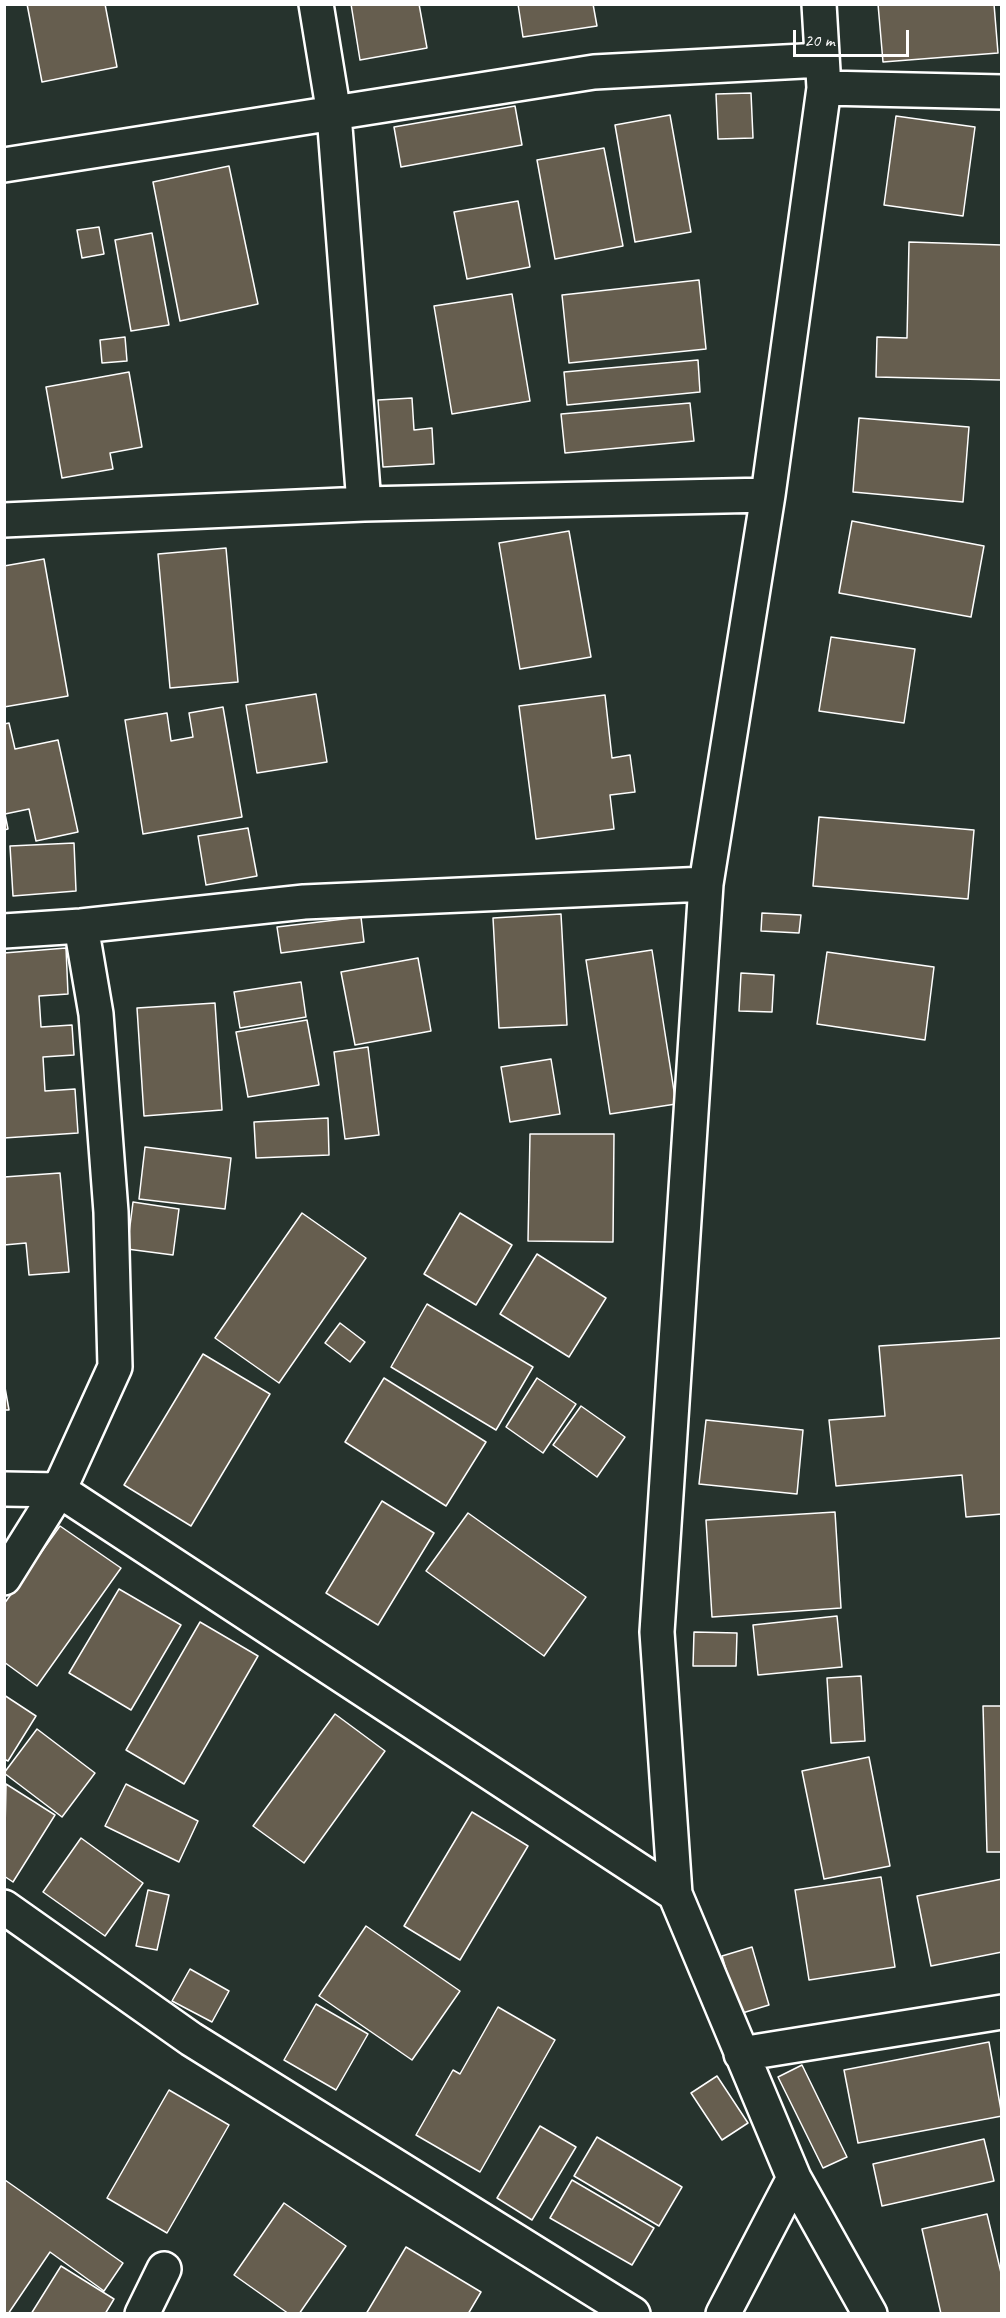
<!DOCTYPE html>
<style>
body{margin:0}
#map{position:relative;width:1006px;height:2318px;overflow:hidden;background:#26332d;font-family:Caveat,sans-serif}
canvas{display:block}
.frame{position:absolute;inset:0;border:6px solid #fff;pointer-events:none}
.scale{position:absolute;left:793px;top:30px;width:116px;height:27px;box-sizing:border-box;border:3px solid #fff;border-top:0;padding-left:8px;font-size:18px;line-height:21px;white-space:nowrap;color:#fff;-webkit-text-stroke:4px #26332d;paint-order:stroke}
</style>
<div id="map">
<canvas width="1006" height="2318"></canvas>
<div class="frame"></div>
<div class="scale">20 m</div>
</div>
<script>
const ctx = document.querySelector('canvas').getContext('2d');
ctx.lineJoin = 'round';
function paint(path, color) { ctx.fillStyle = color; ctx.fill(path, 'evenodd'); }
function stroke(path, color, width, dash) { ctx.strokeStyle = color; ctx.lineWidth = width; ctx.lineCap = dash ? 'butt' : 'round'; ctx.setLineDash(dash || []); ctx.stroke(path); }
const building = new Path2D(`
 M27,4H105L117,67L42,82Z
 M351,4H419L427,48L360,60Z
 M518,4H593L597,26L523,37Z
 M878,4H994L998,53L883,62Z
 M751,93L753,138L718,139L716,94Z
 M515,106L522,145L401,167L394,127Z
 M670,115L691,232L635,242L615,125Z
 M896,116L975,127L963,216L884,205Z
 M604,148L623,246L555,259L537,160Z
 M229,166L258,304L180,321L153,182Z
 M518,201L530,267L467,279L454,212Z
 M99,227L104,254L82,258L77,230Z
 M152,233L169,325L131,331L115,240Z
 M909,242L1002,245L1001,380L876,377L877,337L907,338Z
 M699,280L706,349L569,363L562,295Z
 M512,294L530,401L452,414L434,306Z
 M125,337L127,361L102,363L100,340Z
 M698,360L700,392L567,405L564,372Z
 M129,372L142,447L110,453L113,469L62,478L46,387Z
 M412,398L414,430L432,428L434,464L383,467L378,400Z
 M690,403L694,441L565,453L561,414Z
 M859,418L969,427L963,502L853,492Z
 M852,521L984,546L971,617L839,593Z
 M569,531L591,657L520,669L499,543Z
 M226,548L238,682L170,688L158,554Z
 M44,559L68,696L4,707V566Z
 M831,637L915,649L904,723L819,711Z
 M316,694L327,762L257,773L246,705Z
 M605,695L612,758L630,755L635,792L610,795L614,829L536,839L519,706Z
 M223,707L242,817L143,834L125,720L167,713L171,741L193,737L189,713Z
 M9,723L15,749L58,740L78,832L36,841L29,809L5,814L8,829L4,830V724Z
 M819,817L974,830L968,899L813,886Z
 M248,828L257,876L206,885L198,836Z
 M74,843L76,891L13,896L10,846Z
 M762,913L801,915L799,933L761,931Z
 M561,914L567,1025L499,1028L493,918Z
 M361,917L364,942L281,953L277,927Z
 M66,948L68,994L39,996L41,1027L72,1025L74,1055L43,1057L45,1091L75,1089L78,1133L4,1138V953Z
 M652,950L676,1104L610,1114L586,960Z
 M827,952L934,967L925,1040L817,1024Z
 M418,958L431,1031L355,1045L341,972Z
 M741,973L774,975L772,1012L739,1011Z
 M301,982L306,1017L240,1028L234,992Z
 M215,1003L222,1110L144,1116L137,1008Z
 M307,1020L319,1085L248,1097L236,1032Z
 M368,1047L379,1135L345,1139L334,1052Z
 M551,1059L560,1114L510,1122L501,1067Z
 M328,1118L329,1155L256,1158L254,1122Z
 M530,1134H614L613,1242L528,1241Z
 M145,1147L231,1158L225,1209L139,1199Z
 M60,1173L69,1272L29,1275L26,1243L4,1245V1177Z
 M133,1202L179,1209L173,1255L127,1249Z
 M302,1213L366,1258L279,1383L215,1338Z
 M460,1213L512,1245L476,1305L424,1274Z
 M537,1254L606,1298L569,1357L500,1314Z
 M427,1304L533,1367L496,1430L391,1367Z
 M340,1323L365,1342L350,1362L325,1343Z
 M1002,1338V1514L966,1517L962,1475L836,1486L829,1420L885,1416L879,1346Z
 M203,1354L270,1394L191,1526L124,1485Z
 M384,1378L486,1442L446,1506L345,1442Z
 M537,1378L576,1404L543,1453L506,1427Z
 M4,1382L9,1410H4Z
 M581,1406L625,1437L597,1477L553,1445Z
 M706,1420L803,1430L797,1494L699,1484Z
 M382,1501L434,1533L378,1625L326,1593Z
 M835,1512L841,1608L712,1617L706,1520Z
 M468,1513L586,1597L544,1656L426,1571Z
 M60,1526L121,1568L37,1686L4,1662V1604Z
 M119,1589L181,1625L131,1710L69,1673Z
 M837,1616L842,1667L758,1675L753,1625Z
 M200,1622L258,1656L184,1784L126,1750Z
 M694,1632L737,1633L736,1666H693Z
 M861,1676L865,1741L831,1743L827,1678Z
 M4,1695L36,1716L8,1761L4,1759Z
 M983,1706H1002V1852H987Z
 M335,1714L385,1751L304,1863L253,1826Z
 M37,1729L95,1773L62,1817L4,1773Z
 M869,1757L890,1866L824,1879L802,1771Z
 M6,1784L55,1815L13,1882L4,1876Z
 M126,1784L198,1821L179,1862L105,1826Z
 M472,1812L528,1846L460,1960L404,1926Z
 M81,1838L143,1883L105,1936L43,1892Z
 M881,1877L895,1967L809,1980L795,1890Z
 M1002,1879V1952L931,1966L917,1896Z
 M148,1890L169,1895L157,1950L136,1946Z
 M366,1926L460,1991L412,2060L319,1996Z
 M752,1947L769,2005L739,2014L722,1956Z
 M190,1969L229,1991L212,2022L172,2001Z
 M316,2004L368,2034L336,2090L284,2060Z
 M498,2007L555,2040L480,2172L416,2135L453,2070L460,2074Z
 M989,2042L1002,2116L858,2143L844,2070Z
 M802,2065L847,2157L823,2168L778,2077Z
 M717,2076L748,2123L722,2140L691,2093Z
 M169,2090L229,2125L167,2233L107,2198Z
 M540,2126L576,2147L532,2220L497,2198Z
 M597,2137L682,2187L659,2226L574,2176Z
 M984,2139L994,2181L882,2206L873,2164Z
 M5,2180L123,2263L104,2291L50,2252L8,2314H4Z
 M572,2180L654,2228L632,2265L550,2218Z
 M284,2203L346,2246L299,2314H289L234,2275Z
 M987,2214L1002,2277V2314H941L922,2229Z
 M406,2247L481,2292L468,2314H366Z
 M61,2266L114,2299L105,2314H31Z`);
paint(building, '#665e4f');
stroke(building, '#fff', 1.5);
const minor = new Path2D(`
 M316,4L334,114L364,504
 M819,4L824,88L768,495L706,884L657,1632L675,1894L794,2178L870,2314
 M824,88L1002,92
 M4,165L594,72L822,60
 M4,520L364,504L768,495
 M4,931L81,926L304,902L706,884
 M4,1489L59,1490L675,1894
 M4,1578L59,1490L115,1367L111,1212L96,1014L81,926
 M4,1907L191,2039L633,2314
 M741,2054L1002,2012
 M142,2314L164,2269
 M723,2314L794,2178`);
stroke(minor, '#fff', 38);
stroke(minor, '#26332d', 33);
</script>
